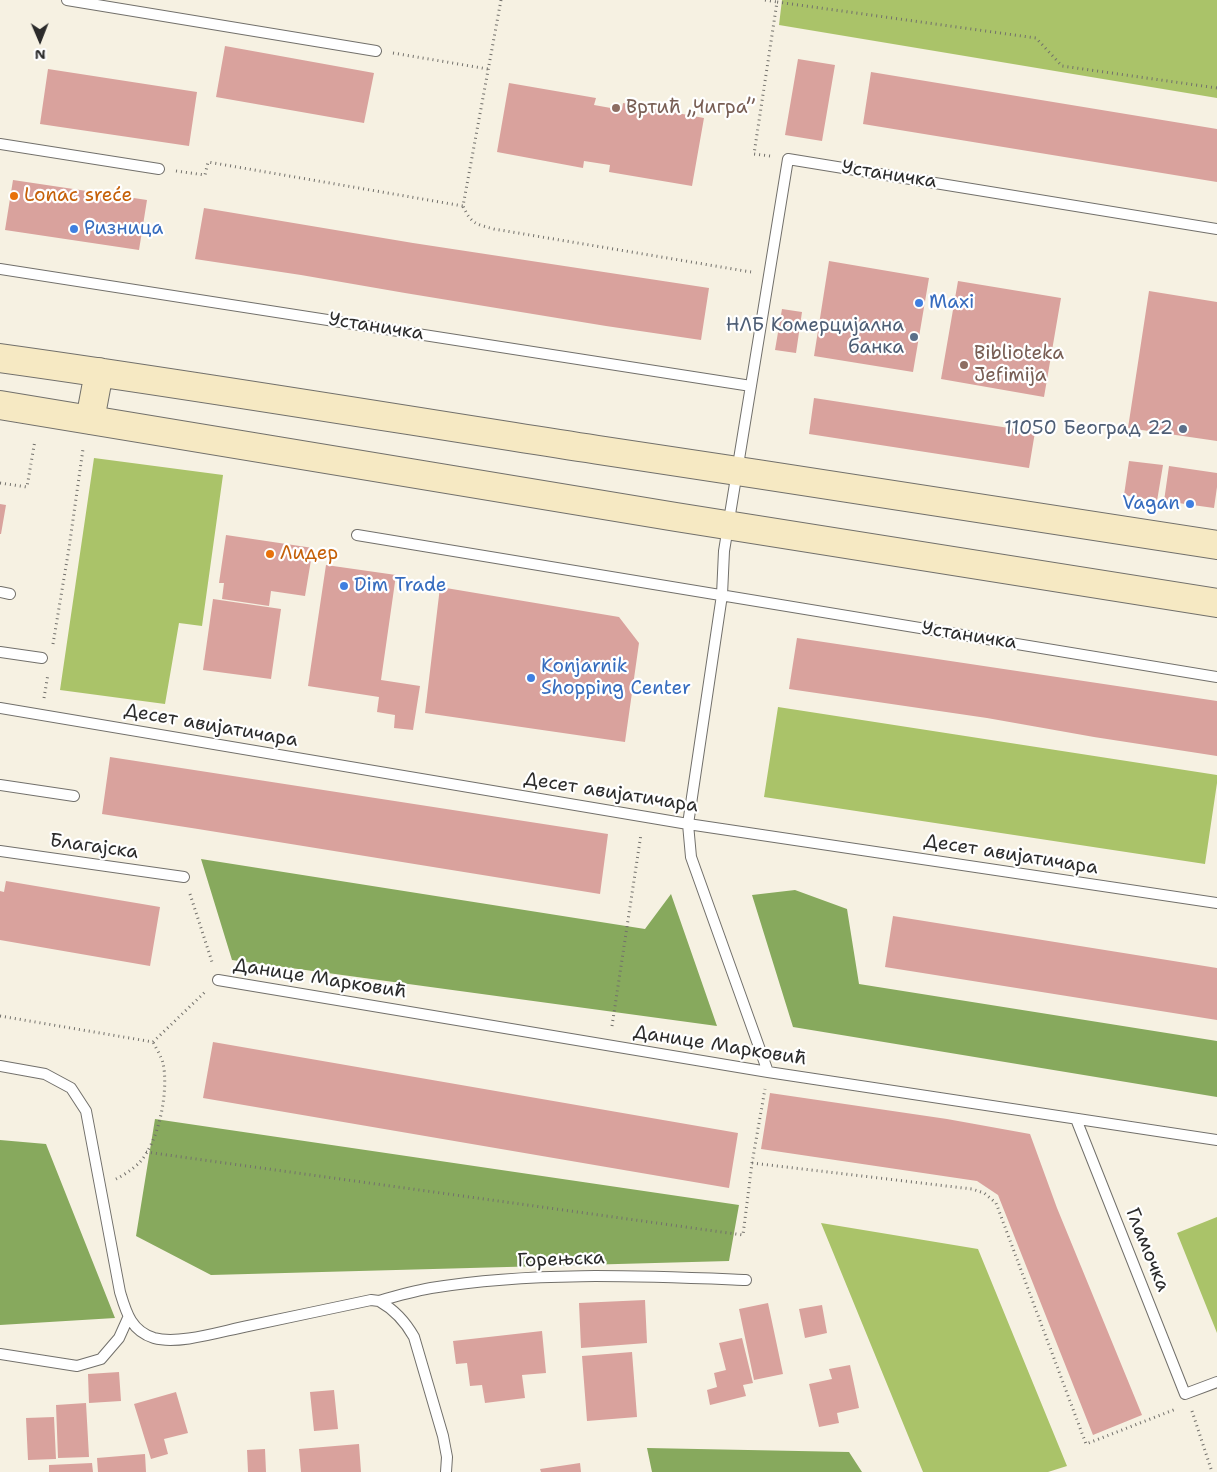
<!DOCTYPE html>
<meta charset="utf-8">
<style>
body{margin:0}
#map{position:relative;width:1217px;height:1472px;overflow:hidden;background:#f6f1e2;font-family:"Shantell Sans",sans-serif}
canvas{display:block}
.north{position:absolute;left:15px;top:15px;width:50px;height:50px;-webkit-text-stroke:4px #fff;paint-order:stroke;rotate:179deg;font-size:14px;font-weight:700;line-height:20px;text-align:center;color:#2b2b2b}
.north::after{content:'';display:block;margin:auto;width:18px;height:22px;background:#2b2b2b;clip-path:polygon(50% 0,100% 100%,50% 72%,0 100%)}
</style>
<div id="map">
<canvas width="1217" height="1472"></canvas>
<div class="north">N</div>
</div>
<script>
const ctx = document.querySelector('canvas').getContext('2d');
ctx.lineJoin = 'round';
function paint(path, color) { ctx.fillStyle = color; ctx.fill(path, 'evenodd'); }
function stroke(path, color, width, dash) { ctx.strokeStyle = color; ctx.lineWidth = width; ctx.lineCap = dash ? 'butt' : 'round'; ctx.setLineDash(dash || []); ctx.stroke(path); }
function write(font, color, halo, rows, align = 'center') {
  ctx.font = font + ' "Shantell Sans",sans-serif'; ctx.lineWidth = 4.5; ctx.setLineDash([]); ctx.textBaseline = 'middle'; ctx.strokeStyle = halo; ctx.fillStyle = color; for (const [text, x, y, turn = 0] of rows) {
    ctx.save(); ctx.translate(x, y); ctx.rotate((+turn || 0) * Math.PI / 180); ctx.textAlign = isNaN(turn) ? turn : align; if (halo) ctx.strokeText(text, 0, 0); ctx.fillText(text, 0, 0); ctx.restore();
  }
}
paint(new Path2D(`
 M782,0H1217V98L779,25Z
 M94,458L223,475L202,626L179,623L165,704L60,690Z
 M778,707L1217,775V783L1205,864L764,797Z
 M1217,1217V1333L1177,1233Z
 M821,1223L978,1249L1067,1466L1048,1472H923Z`), '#aac369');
paint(new Path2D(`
 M201,859L645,929L671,894L717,1026L232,960Z
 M795,890L847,909L859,984L1217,1041V1097L793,1027L752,895Z
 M155,1119L739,1205L729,1261L211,1275L136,1236Z
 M0,1140L46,1144L115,1318L0,1325Z
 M647,1448L849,1452L862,1472H652Z`), '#87a95d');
paint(new Path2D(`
 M225,46L374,73L364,123L216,97Z
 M798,59L835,65L822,141L785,135Z
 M48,69L197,92L189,146L40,124Z
 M871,72L1217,129V182L863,124Z
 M509,83L596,98L594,105L622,110L623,103L704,118L692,186L609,172L610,165L584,161L583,168L497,152Z
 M13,180L147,200L139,250L5,230Z
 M204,208L413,243L709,288L701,340L606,326L405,293L301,275L195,259Z
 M829,261L929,278L913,372L814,356Z
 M958,281L1061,298L1044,397L941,379Z
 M1149,291L1217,302V441L1128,428Z
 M782,309L802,312L796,353L775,350Z
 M814,398L1035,432L1029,468L809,434Z
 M1129,461L1163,465L1157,501L1124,495Z
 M1169,466L1217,473V487L1214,508L1164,501Z
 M0,504L6,505L1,534H0Z
 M226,535L313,548L305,596L271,591L269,606L222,599L224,583H219Z
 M326,565L396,575L381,680L420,686L413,730L394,728L395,715L377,712L379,697L308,686Z
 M440,587L619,617L639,643L625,742L425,713Z
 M213,599L281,609L271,679L203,670Z
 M797,638L1217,701V756L1094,737L987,718L789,689Z
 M110,757L608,834L600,894L198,829L102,814Z
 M6,881L160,907L150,966L0,940V891L4,892Z
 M893,916L1217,968V1020L885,967Z
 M213,1042L738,1133L729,1188L203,1098Z
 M770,1093L947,1119L1030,1134L1057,1208L1142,1415L1093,1435L998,1195L977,1181L761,1149Z
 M645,1300L647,1343L581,1348L579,1303Z
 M768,1303L783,1374L754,1380L739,1309Z
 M822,1305L827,1333L805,1338L799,1309Z
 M542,1331L546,1373L522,1375L525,1398L485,1403L482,1385L470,1386L467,1363L456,1364L453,1341Z
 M742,1338L753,1383L743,1385L746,1396L710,1405L707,1390L717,1387L714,1373L726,1370L719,1343Z
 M632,1352L637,1417L587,1421L582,1356Z
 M850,1365L859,1408L837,1413L839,1423L819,1427L809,1384L832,1379L829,1369Z
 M119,1372L121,1401L89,1403L88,1374Z
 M334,1390L338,1429L314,1431L310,1392Z
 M176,1392L188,1433L164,1439L168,1454L151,1459L134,1404Z
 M86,1403L89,1457L58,1458L56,1405Z
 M54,1417L56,1459L28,1460L26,1418Z
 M359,1444L361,1472H301L299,1449Z
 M265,1449L266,1472H248L247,1450Z
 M145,1454L146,1472H98L97,1458Z
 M92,1463L93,1472H49V1465Z
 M580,1463L581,1472H541L540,1469Z`), '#d9a29d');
const service = new Path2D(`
 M67,0L376,51
 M0,144L159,169
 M0,269L751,386
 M357,535L1217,677
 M0,592L10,594
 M0,652L42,658
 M0,708L688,824L1217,903
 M0,785L74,796
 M0,851L184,877
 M218,980L768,1072L1217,1140
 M0,1066L45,1074L71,1088L86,1111L120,1292C126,1312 131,1331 154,1338C179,1345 222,1331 248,1326C289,1317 330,1309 371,1300L379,1301C396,1296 414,1291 431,1288C535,1271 641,1276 746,1280
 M768,1072L691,857L688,824L722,595L724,551L788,159L1217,229
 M1076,1119L1185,1394L1217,1382
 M379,1301C395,1310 405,1321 414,1337L443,1436L447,1457L446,1472
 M0,1354L77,1366L101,1359L119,1338L128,1318`);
const secondary = new Path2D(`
 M0,358C202,386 404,420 605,451C809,482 1013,512 1217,545
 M0,405L676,517L1217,603
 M90,420L99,372`);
stroke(service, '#72706b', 12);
stroke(secondary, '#72706b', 30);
stroke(new Path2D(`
 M501,0L463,206C471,224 476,224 494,229L751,272
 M765,0L777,2V0
 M393,53L488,69
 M770,156L754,154L777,2L1036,38L1062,66L1217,88
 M176,171L205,175L208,162L463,206
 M0,483L27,487L35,440
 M53,644L69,548L83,449
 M44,698L48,674
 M190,894L213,965
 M0,1016L153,1042
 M612,1026L641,834
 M153,1042L205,992
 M146,1152L743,1235L752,1163L765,1089
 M752,1163L972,1189L984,1193L996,1203L1086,1444L1176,1409
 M116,1179C124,1175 133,1169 139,1163C159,1142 169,1091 163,1063C161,1056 156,1048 153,1042
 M1192,1411L1212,1472`), '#72706b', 3, [1, 4]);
stroke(service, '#fff', 10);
stroke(secondary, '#f6e9c3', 28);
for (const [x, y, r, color] of [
 [616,108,5,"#8d6e63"],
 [14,196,5,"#e8710a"],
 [74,229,5,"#3f7fe0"],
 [919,303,5,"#3f7fe0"],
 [914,337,5,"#5c6f8a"],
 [964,365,5,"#8d6e63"],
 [1183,429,5,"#5c6f8a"],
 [1190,504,5,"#3f7fe0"],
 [270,554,5,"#e8710a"],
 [344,586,5,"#3f7fe0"],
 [531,678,5,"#3f7fe0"]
]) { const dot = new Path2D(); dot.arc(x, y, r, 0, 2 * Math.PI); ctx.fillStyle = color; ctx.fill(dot); stroke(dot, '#fff', 2); }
write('19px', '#785e54', '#fff', [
 ["Вртић „Чигра”",626,108],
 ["Biblioteka",974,354],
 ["Jefimija",974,376]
], 'left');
write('19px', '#2b2b2b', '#fff', [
 ["Устаничка",889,175,9],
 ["Устаничка",376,327,9],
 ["Устаничка",969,636,9],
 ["Десет авијатичара",211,726,10],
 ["Десет авијатичара",611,793,9],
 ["Благајска",94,847,8],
 ["Десет авијатичара",1011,855,9],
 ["Данице Марковић",320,979,9],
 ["Данице Марковић",720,1046,9],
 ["Гламочка",1147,1250,68],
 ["Горењска",561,1260,-2]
]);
write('19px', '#c56008', '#fff', [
 ["Lonac sreće",24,196],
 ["Лидер",280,554]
], 'left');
write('19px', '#366cbe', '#fff', [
 ["Ризница",84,229],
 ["Maxi",929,303],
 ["Vagan",1180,504,"right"],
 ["Dim Trade",354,586],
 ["Konjarnik",541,667],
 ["Shopping Center",541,689]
], 'left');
write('19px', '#4e5e75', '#fff', [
 ["НЛБ Комерцијална",904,326],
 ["банка",904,348],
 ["11050 Београд 22",1173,429]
], 'right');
</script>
